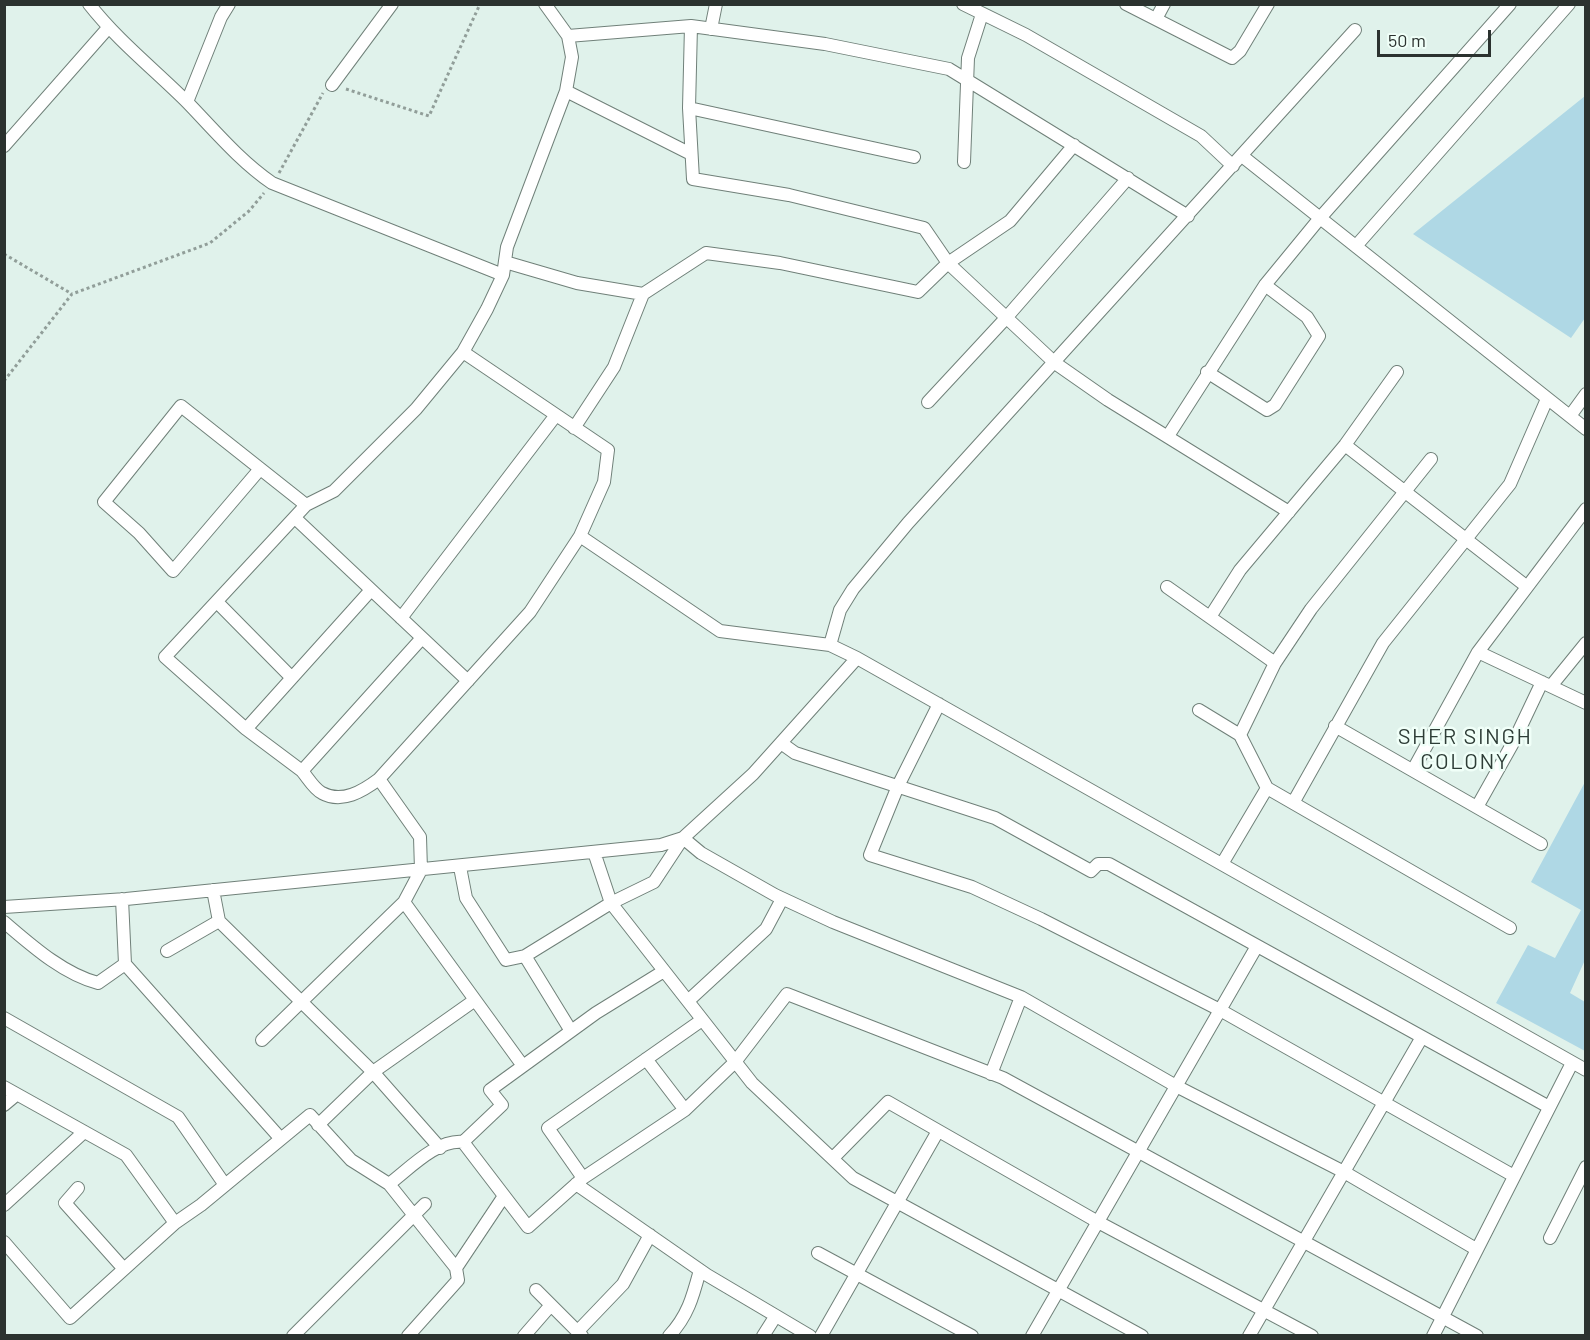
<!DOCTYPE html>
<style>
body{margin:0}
#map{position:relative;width:1590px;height:1340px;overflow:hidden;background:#e0f2eb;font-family:Barlow,sans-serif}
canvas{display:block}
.frame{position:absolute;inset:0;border:6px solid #2b322f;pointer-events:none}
.scale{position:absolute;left:1377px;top:30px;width:114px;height:27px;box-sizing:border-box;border:3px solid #2b322f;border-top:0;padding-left:8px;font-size:18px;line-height:21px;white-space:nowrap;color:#2b322f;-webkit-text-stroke:4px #f0fff8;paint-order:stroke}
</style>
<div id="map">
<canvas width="1590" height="1340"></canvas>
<div class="frame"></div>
<div class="scale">50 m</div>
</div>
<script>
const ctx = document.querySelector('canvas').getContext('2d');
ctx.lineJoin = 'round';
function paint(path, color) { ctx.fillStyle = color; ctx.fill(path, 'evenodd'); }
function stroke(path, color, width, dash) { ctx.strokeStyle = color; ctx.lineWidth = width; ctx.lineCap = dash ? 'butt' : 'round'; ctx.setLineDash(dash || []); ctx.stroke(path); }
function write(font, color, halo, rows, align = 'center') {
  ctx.font = font + ' Barlow,sans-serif'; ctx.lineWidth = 5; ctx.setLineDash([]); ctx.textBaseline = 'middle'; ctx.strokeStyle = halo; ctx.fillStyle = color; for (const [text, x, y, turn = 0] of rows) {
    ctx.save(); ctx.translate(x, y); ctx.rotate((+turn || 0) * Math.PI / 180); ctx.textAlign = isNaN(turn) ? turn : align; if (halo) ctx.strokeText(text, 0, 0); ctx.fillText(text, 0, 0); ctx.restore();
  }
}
paint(new Path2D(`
 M1585,96V318L1571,338L1413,234Z
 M1585,782V960L1570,993L1585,1002V1051L1496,1003L1528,945L1555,958L1581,910L1531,882Z`), '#afd8e5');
const minor = new Path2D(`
 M89,4C118,41 155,70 188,103C215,131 240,161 272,183L503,275
 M963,4L1026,35L1201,136L1233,166
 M1126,4L1232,58L1240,51L1268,4
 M1156,19L1164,4
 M691,26L689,108L693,179L789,195L924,228L948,263L1055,363L1108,400L1289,512
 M711,29L716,4
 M568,36L691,26L825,44L949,69L1188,216
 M332,85L392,4
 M566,91L691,154
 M187,102L221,17L229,4
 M689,108L914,157
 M4,146L108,28
 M1242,156L1586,429
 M964,162L968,58L982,14
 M1356,246L1569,4
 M505,262L577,283L643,294L706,253L780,263L918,292L948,263L1010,221L1074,145
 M1207,372L1267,410L1275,405L1319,336L1307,317L1265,285
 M928,402L1006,318L1128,178
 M1570,416L1586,394
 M574,428L614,367L643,294
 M1168,436L1265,285L1320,218L1510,4
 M1345,445L1526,586
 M260,469L173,571L139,533L104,502L181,406L306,505
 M1586,509L1478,652L1586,703
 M295,518L468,681
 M580,536L720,631L830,645L857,658L1586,1070
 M1167,587L1275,663
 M217,602L292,678
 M1210,617L1240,570L1345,445L1397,372
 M401,618L556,415
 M422,638L302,771L246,729L165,657L306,505L334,491L416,409L463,352L487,309L503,275L507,247L566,91L572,57L568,36L545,4
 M830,645L840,610L853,589L908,523L1355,30
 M1551,686L1586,643
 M939,704L898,786L870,855L972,887L1041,919L1220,1010L1514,1176
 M1199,710L1240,735L1267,788L1510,928
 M1335,726L1541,844
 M246,729L371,590
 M1240,735L1275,663L1311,609L1431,459
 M781,743L795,753L995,818L1091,871L1098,864H1109L1549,1107
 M1413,770L1478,652
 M302,771C308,778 314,789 322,793C342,804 363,791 379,779
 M1293,803L1383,643L1510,484L1547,399
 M1477,807L1514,741L1542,682
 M594,852L611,903L752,1083L853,1178L1142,1336
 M1222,864L1267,788
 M460,867L466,898L506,960L525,956L611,903L654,882L683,838L701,853L775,895L833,922L1021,997L1176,1086L1344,1172L1476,1249
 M122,899L125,964L281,1139
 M404,902L523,1066
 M4,907L126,899L661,845L683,838L753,774L857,658
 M219,921L373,1072L440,1148
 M4,922C31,945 63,974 98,983L125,964
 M167,951L219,921L213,890
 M525,956L571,1031
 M688,1001L766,929L782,899
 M4,1018L178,1117L225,1185
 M262,1040L404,902L421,870L420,837L379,779L530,612L580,536L604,482L608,450L463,352
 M646,1059L685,1110
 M991,1074L1021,997
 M4,1087L126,1155L175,1223
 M4,1105L16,1095
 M318,1125L373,1072L475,1000
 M463,1142L502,1105L490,1090L596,1013L664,971
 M833,1158L888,1102L1098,1222L1312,1336
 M583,1178L548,1128L702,1020
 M389,1184C409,1169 437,1139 463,1142L528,1227L583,1178L685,1110L735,1062L787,994L1003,1078L1477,1336
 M576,1184L707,1275L810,1336
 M78,1188L65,1203L124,1269
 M4,1205L84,1132
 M1550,1238L1586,1167
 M4,1242L70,1318L175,1223L201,1205L310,1115L351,1160L389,1184L456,1268L458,1280L408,1336
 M818,1253L972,1336
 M456,1268L504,1196
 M536,1290L582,1336
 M578,1331L623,1284L650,1235
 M293,1336L425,1204
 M524,1336L551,1305
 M669,1336C688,1316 693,1296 700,1270
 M763,1336L775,1317
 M821,1336L938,1131
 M1032,1336L1257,946
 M1249,1336L1422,1037
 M1433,1336L1572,1063`);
stroke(minor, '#708079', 14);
stroke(new Path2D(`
 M346,89L429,116L480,4
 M279,173L323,93
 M4,254L72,294
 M4,381L72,294L210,243L249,211L264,193`), '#919e99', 3, [3, 3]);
stroke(minor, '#fff', 12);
ctx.letterSpacing = '1.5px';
write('22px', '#2e3d37', '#f0fff8', [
 ["SHER SINGH",1465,737],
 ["COLONY",1465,762]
]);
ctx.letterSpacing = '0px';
</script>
